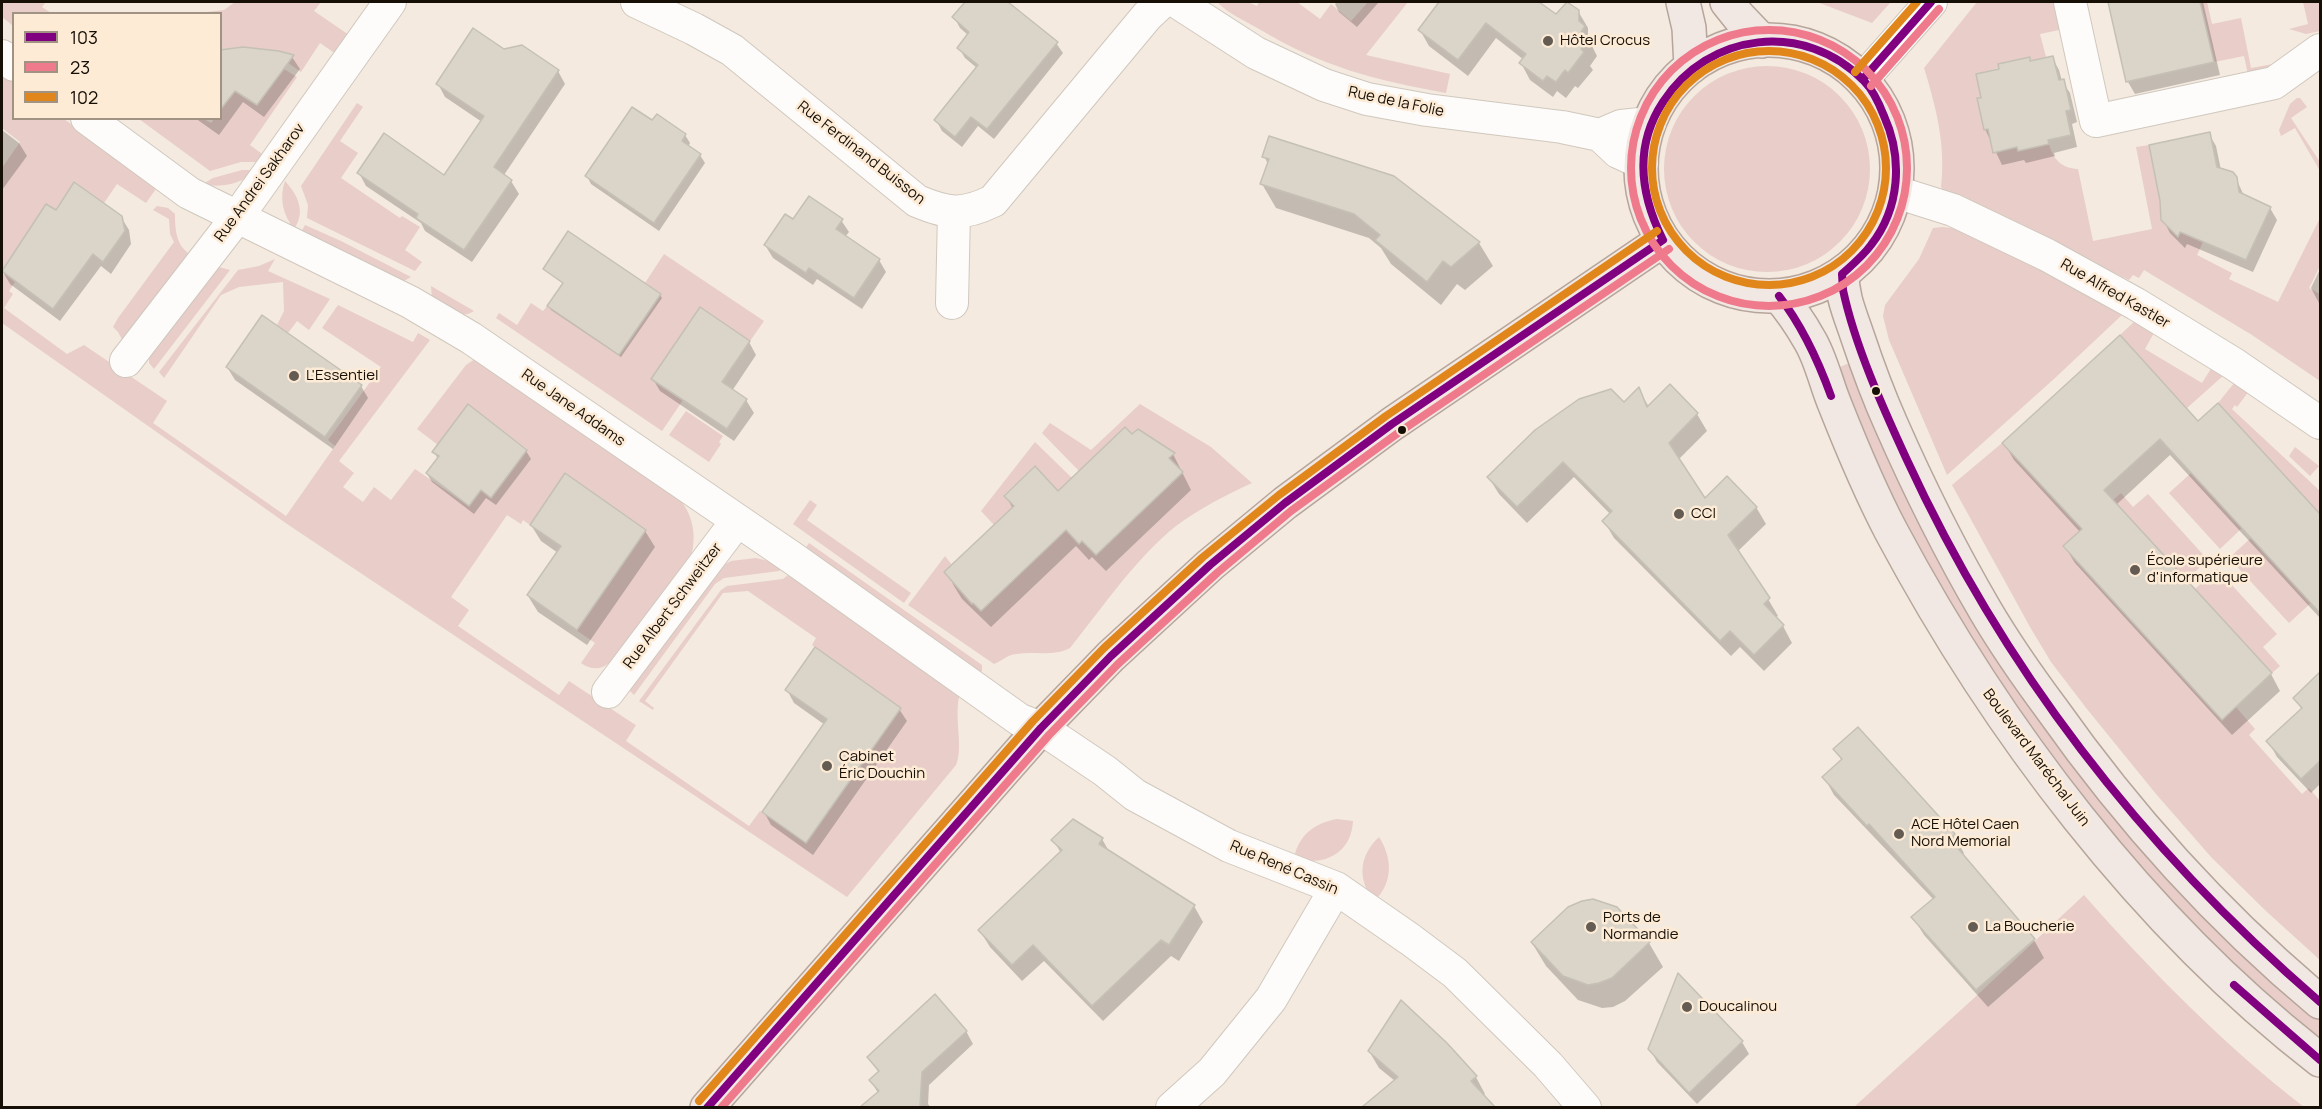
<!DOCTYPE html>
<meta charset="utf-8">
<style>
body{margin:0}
#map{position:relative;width:2322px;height:1109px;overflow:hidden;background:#f4eadf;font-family:Manrope,sans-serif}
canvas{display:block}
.frame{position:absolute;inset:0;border:3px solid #160f06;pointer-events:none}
.legend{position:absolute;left:12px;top:12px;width:210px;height:108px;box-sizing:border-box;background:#fdebd6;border:2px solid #a19383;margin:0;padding:8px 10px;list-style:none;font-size:18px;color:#160f06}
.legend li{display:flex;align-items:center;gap:12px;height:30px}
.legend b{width:30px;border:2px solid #a19383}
</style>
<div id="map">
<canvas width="2322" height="1109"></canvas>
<div class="frame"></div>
<ul class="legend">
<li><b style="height:8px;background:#800080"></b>103</li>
<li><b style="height:8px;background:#ef7a8c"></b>23</li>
<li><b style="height:8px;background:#e0861b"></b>102</li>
</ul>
</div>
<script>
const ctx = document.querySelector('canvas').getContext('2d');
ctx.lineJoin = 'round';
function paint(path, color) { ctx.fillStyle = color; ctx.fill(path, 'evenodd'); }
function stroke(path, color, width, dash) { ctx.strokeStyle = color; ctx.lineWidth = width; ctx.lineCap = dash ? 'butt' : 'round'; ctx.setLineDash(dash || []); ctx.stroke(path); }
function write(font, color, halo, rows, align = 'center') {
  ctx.font = font + ' Manrope,sans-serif'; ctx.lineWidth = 5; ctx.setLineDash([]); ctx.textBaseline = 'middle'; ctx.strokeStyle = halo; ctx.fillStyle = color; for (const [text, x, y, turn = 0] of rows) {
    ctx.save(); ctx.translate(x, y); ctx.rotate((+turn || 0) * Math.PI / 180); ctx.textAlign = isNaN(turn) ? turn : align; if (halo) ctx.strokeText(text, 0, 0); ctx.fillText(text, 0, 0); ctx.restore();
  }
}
paint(new Path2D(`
 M2,2H46L42,7L51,13L14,14L13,26L2,17Z
 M235,2H321L314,11L349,35L336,54L320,43L301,72L288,63L294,55C270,48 246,47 221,50L220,14L207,13V12L224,10Z
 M1217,2H1248L1257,6L1259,2H1297L1320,19L1331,4L1351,21L1368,2H1408L1366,55L1450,74L1446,93C1374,80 1323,67 1259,29C1245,21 1229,14 1217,2Z
 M1817,2H1891L1872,23Z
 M1977,2H2058L2064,29L2040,34L2046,57L2030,61L2029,57L1998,64L1999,68L1976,74L1981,98L1977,99L1984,130L1988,129L1993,153L2017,147L2018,151L2049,144C2054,160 2061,168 2078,169L2093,241L2152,229L2136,147L2149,145L2163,215L2161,216C2162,224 2171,232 2179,234L2180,232L2203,242L2197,255L2232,273L2229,279L2278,302L2320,218V266L2309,288L2320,294V381L2252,335L2144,270L2139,278L2133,275L2129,280L1944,191L1941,187C1946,145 1936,107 1924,68Z
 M2200,2H2207L2212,24L2241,18L2251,68L2273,64V67L2249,79L2244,56L2214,62Z
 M2303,2H2320V31L2306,34L2289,29L2308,24Z
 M1664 169a103 103 0 1 1 206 0a103 103 0 1 1-206 0Z
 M284,69L297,77L250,145L265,156L261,162H241L210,171L139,119H204L211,123L214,119L220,118L221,110L235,91L257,105Z
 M2,73L13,82L14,118L64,119L158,186L146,203L117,184L104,203L73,183L55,210L46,205L2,271V168L20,142L2,128Z
 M2297,98H2300L2307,107L2291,118L2320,162V171L2295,128L2281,136L2279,130L2290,104Z
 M357,103L363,107L340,141L358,153L341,178L400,218L402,216L420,227L405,250L422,262L415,271L307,218L308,205L301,186Z
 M242,170H260C243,182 224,189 203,184L213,178Z
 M285,181C298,195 306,212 294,229C283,215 279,198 285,181Z
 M157,206L168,208L175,214C175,229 176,246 190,254L124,343L118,332L113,327L118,318L174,242L170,234L169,219L153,210Z
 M305,225L341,241L411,277L402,282L300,234Z
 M1943,227L1960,229L2041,268L2123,314L2055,378L1947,475L1889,340L1883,316L1885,305L1919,259L1933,228Z
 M664,254L764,321L750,341L699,308L652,378L683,400L662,431L496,318L499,313L517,325L531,303L543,311L547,306L660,294L645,283Z
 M275,259L268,271L330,299L309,330L297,321L288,333L277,325L284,311L283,282L239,287L221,295L164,378L159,372L238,270L259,266Z
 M215,266L230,270L154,369L149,363V357Z
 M2,272L15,282L9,291L13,294L4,308L67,354L84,345L167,401L153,423L286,516L335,446L328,440L381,367L322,328L338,305L413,342L418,333L430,340L339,461L354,473L343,487L363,502L374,487L391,500L415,469L469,506L476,497L475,486L491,498L527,449L468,404L438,445L417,429L466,365L475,359L676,495C693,513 697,534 691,557L614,659C603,669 594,672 581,663L595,643L576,630L646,530L565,474L530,525L523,520L521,524L507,515L451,597L469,610L458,626L559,695L569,681L634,724L636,725L626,741L749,826L760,811L806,843L900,708L812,645L816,638L748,591L723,593L645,701L654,708L653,710L639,701L721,590L727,586L783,579L788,575L960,693C953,717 964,746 956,765L847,897L290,526L2,323Z
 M431,286L474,311C459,321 445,307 432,299Z
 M2136,320L2155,331L2145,349L2202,383L2212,367L2224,375L2187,408L2120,335Z
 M1852,362L1944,560L2320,1018V1046L2239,975L2102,831L1941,601L1832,370Z
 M2235,382L2249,391L2237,407L2235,405L2232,409L2320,491V514L2218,403Z
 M1140,404L1211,447L1252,483C1226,495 1200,508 1176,526C1135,559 1103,607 1070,648C1053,657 1034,651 1016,654C1007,655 1002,661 994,664L908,605L945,556L952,565L951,582L981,611L1066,530L1079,544L1082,541L1096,555L1183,473L1169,458L1174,453L1138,429L1132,434L1125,427L1079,471L1042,433L1050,423L1091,450Z
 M686,411L723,436L719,442L721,444L709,462L669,435Z
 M1035,442L1072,478L1058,491L1034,466L1004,495L1014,506L994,525L981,511Z
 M2002,443L2072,519L2091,520L2063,547L2222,719L2236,707L2255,729L2249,735L2302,794L2309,788L2320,801V960L2266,911L2212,858L2156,794L2087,709L2051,662L2030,627L1952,485Z
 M2295,447L2319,466L2310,476L2289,456Z
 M2191,473L2242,528L2220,549L2169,493Z
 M2121,493L2133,507L2148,494L2208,560L2186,580L2113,500Z
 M810,500L817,505L807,520L911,593L904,603L793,524Z
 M2251,538L2311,603L2289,623L2229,558Z
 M809,543L982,665V671L979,673L802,553Z
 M756,558L772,562L782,569L779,571L724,578L715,584L634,695L630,691L629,684L720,567L731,561Z
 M2217,569L2277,634L2263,647L2280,666L2272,673L2195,589Z
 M1337,819L1353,821C1351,855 1323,866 1294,859C1298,835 1315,823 1337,819Z
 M1379,837C1392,857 1394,883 1374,901C1357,879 1359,856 1379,837Z
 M2084,895C2151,971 2224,1045 2304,1107H1854L1973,999Z`), '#e8cdc9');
paint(new Path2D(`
 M967,2H1006L1056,43L1063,53L994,139L978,126L962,147L942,131L936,120L977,68L965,58L959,48L968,35L960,28L954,17Z
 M1337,2H1377L1378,3L1357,27L1339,12L1335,4Z
 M1441,2H1537L1556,16L1566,3L1578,11L1588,28V35L1593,44L1592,46L1597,56L1590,66L1593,70L1578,88L1575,86L1566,98L1557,91L1553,97L1530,80L1521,63L1524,60L1496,38L1468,76L1429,46L1420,30Z
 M2109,2H2203L2220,75L2135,94L2128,82Z
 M220,51L292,57L300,69L264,117L243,102L219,135L195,118H220Z
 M504,51L558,71L565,84L504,175L511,181L519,194L472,262L425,231L421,223L366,186L359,173L445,177L482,122L445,97L438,84Z
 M2052,57L2059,70L2062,81L2070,93L2077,122L2072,124L2077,147L2054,153L2055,156L2026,163L2024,160L2002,165L1985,129L1983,99L2001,70L2029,58L2031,62Z
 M652,122L685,135L690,143L688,147L700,155L705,163L659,231L591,184L587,176Z
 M2,130L19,143L27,156L2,190Z
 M2209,134L2216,146L2221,170L2236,178L2244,196L2270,208L2277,220L2253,272L2187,244L2185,248L2170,233L2163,220Z
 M1264,156L1479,243L1493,266L1465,290L1457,284L1441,305L1391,264L1381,248L1369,238L1276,208L1262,184L1268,164Z
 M47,206L56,212L121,217L129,230L131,244L111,274L101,266L60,321L10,284L3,272Z
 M841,220L849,232L845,237L879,260L886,272L862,309L817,279L813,285L773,258L765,245L793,222Z
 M545,269L660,295L662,298L621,357L551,310L549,306L564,284Z
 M2320,269V305L2311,288Z
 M749,342L756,355L732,391L746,400L754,413L734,441L660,391L653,379Z
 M227,367L361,386L368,398L333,449L235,380Z
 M1670,387L1697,414L1707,431L1678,460L1704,501L1756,507L1766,524L1737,552L1768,599L1778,616L1775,618L1783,626L1792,643L1764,671L1740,647L1731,656L1614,538L1604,521L1611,515L1574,477L1527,523L1499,494L1489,478L1624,404L1639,390L1649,407Z
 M2218,405L2320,516V618L2170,455L2116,505L2271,674L2280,691L2232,735L2075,563L2065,547L2080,532L2014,460L2004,443L2198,423Z
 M1132,437L1173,454L1191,490L1106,571L1092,557L1089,560L1076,546L991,627L962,599L946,573L1013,509L1006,496L1058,493Z
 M526,451L531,459L496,505L486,498L474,514L432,482L427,474L438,459L434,452Z
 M531,525L645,531L655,547L587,645L538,612L528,596L558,553L541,541Z
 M2320,674V784L2311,793L2277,757L2268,741L2302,710L2295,698Z
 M787,690L899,709L907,721L813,855L771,825L764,812L825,725L794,703Z
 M1835,749L1953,835L1964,853L1962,855L2034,940L2044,958L1988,1007L1924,935L1913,917L1934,900L1834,795L1824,777L1842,761Z
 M1102,839L1110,853L1194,906L1203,922L1179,961L1171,956L1103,1021L1044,961L1022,981L990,947L980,931L1061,853L1053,840Z
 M1616,909L1649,943L1663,967L1625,1001L1613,1007L1602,1008L1578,1000L1546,966L1532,943Z
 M966,1031L973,1044L929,1085L928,1104L931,1108H869L866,1104L878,1093L871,1081L879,1073L868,1057Z
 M1742,1042L1749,1054L1697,1104L1657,1062L1650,1049Z
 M1446,1045L1476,1077L1485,1094L1483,1096L1493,1108H1375L1371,1102L1395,1081L1379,1068L1369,1051Z`), '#0003');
const building = new Path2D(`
 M965,2H1008L1058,42L987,129L971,117L955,137L934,120L978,65L957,48L969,32L952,17Z
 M1439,2H1539L1556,14L1567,2L1579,10V21L1585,26L1581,32L1589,39L1581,49L1584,52L1568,73L1565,70L1556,82L1547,76L1543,81L1519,63L1526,54L1486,23L1458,60L1418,30Z
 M2108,2H2200L2214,62L2126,82Z
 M473,28L504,49L522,45L559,70L494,167L512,180L464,250L416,218L418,214L357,173L384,133L444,175L484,116L436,84Z
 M243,47L279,51L294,55L257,105L235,91L220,110V50Z
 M2053,56L2059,80L2064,79L2071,110L2066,111L2071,135L2048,140L2049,144L2018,151L2017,147L1993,153L1988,129L1984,130L1977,98H1981L1976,74L1999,69L1998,64L2030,57V61Z
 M632,107L652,120L657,114L686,134L682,141L701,154L654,223L585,176Z
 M2210,132L2217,167L2233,172L2237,177L2239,192L2271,207L2246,260L2180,232L2178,237L2161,220L2160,201L2149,145Z
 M1269,136L1394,176L1480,242L1451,267L1443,261L1427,282L1375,240L1380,235L1354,214L1260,184L1269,159L1262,157Z
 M74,182L122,216L125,231L103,262L93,254L53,309L2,271L46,204L56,210Z
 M809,196L843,219L836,229L880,259L854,298L809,268L806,273L764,245L785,214L793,219Z
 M568,231L661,294L619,355L547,306L563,283L543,269Z
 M700,307L750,341L722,382L747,399L727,429L651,379Z
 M262,315L362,385L325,437L226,367Z
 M2120,335L2198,421L2218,403L2320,514V613L2160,439L2104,490L2272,673L2222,720L2063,546L2082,529L2002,443Z
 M1670,384L1698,413L1669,443L1705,498L1727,476L1757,507L1728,535L1770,598L1764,604L1784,625L1754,655L1730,631L1720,641L1602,521L1612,511L1563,462L1517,507L1487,477L1535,430L1579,399L1611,389L1624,402L1639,387L1647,407Z
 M468,404L527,450L491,498L481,490L469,506L426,473L439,456L432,452Z
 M1125,427L1132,434L1138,429L1175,453L1169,458L1183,472L1096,555L1082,541L1079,544L1066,530L981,611L973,603L972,604L944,572L1014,506L1004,496L1035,466L1058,491Z
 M565,473L646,530L577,630L527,595L561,546L530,525Z
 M815,647L901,708L806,843L762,812L827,719L785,690Z
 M2320,672V761L2301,779L2266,741L2302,708L2293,698Z
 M1858,727L1955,834L1950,839L2035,939L1976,990L1911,917L1935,897L1869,824L1867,826L1822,777L1842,759L1833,749Z
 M1073,819L1103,838L1099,844L1195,905L1169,945L1161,940L1092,1006L1033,945L1012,965L978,930L1062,850L1051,840Z
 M1593,899L1617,907L1650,942L1612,978L1599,983L1588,985L1563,976L1531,942L1568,907L1582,901Z
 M1678,973L1743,1041L1689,1093L1648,1049Z
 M935,994L967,1031L922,1072L920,1107H860L879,1091L869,1080L879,1071L867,1057Z
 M1401,1000L1447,1043L1477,1076L1471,1081L1495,1107H1362L1398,1077L1368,1051Z`);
paint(building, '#dad4c9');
stroke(building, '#c5c0b5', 1.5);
const minor = new Path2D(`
 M637,2L694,29L732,50L917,201C948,214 962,216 993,201L1147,16L1162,2
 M1177,2L1256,53L1324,85L1367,99L1427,110L1562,127L1600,135L1618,152L1642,163
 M2070,2L2096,121L2274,83L2320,50
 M2,56L14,65
 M1863,79L1931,2
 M87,118L189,193L410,302L471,338L794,559L1020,720L1041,728L1105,771L1135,795L1229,846L1336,888L1411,940L1455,973L1548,1065L1585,1108
 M1600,135L1621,126L1650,123
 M1896,192L1953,210L2047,255L2136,304L2234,364L2320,423
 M952,303L954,213
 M126,361L238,216L390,2
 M608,692L737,521
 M1172,1108L1212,1072L1271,999L1336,888`);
const major = new Path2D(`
 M1683,2L1689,28L1691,67
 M1727,2L1739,17L1762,41
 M1641 168a128 128 0 1 1 256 0a128 128 0 1 1-256 0Z
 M1842,274C1842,297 1850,314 1857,335C1867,365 1878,395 1891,424C1919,488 1950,550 1985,610C2005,644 2028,677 2051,708C2128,817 2218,917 2320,1002
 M1779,296C1791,310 1800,323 1809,339C1821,358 1826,384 1835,405C1852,448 1870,491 1891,531C1996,728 2143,923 2320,1060
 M707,1108L1041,728L1111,656L1210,565L1285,503L1392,424L1663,240`);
stroke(minor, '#d0c8be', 34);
stroke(major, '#b6a59a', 36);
stroke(minor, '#fdfcfa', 32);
stroke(major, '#f1e8e3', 33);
stroke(new Path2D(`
 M1863,79L1931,2
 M1663,240C1640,194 1634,146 1663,102C1708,32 1805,20 1864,81C1873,90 1879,103 1884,116C1903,158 1900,208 1871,245C1863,256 1852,265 1842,274L1843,290C1855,346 1883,408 1907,460C2004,671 2145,851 2320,1002
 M1779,296C1803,327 1818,360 1831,396
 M2234,985L2320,1060
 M707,1108L1041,728L1111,656L1210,565L1285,503L1392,424L1663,240`), '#800080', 8);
stroke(new Path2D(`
 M1631 168a138 138 0 1 1 276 0a138 138 0 1 1-276 0Z
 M1871,86L1939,9
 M721,1108L1049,735L1118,664L1217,573L1291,511L1398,433L1669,249`), '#ef7a8c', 8);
stroke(new Path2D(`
 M1652 168a117 117 0 1 1 234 0a117 117 0 1 1-234 0Z
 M1855,72L1917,2
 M699,1101L1033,721L1104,648L1203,557L1279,495L1386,416L1657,231`), '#e0861b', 8);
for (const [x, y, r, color] of [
 [1548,41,6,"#645c52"],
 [294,376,6,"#645c52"],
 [1876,391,5,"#160f06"],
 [1402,430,5,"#160f06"],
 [1679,514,6,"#645c52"],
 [2135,570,6,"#645c52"],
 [827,766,6,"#645c52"],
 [1899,834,6,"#645c52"],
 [1591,927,6,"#645c52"],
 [1973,927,6,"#645c52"],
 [1687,1007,6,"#645c52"]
]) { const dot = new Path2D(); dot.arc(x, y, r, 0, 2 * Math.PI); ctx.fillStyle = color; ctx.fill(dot); stroke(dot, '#fdebd6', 2); }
write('15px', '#160f06', '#fdebd6', [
 ["Hôtel Crocus",1560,41],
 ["L'Essentiel",306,376],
 ["CCI",1691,514],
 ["École supérieure",2147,561],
 ["d'informatique",2147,578],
 ["Cabinet",839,757],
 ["Éric Douchin",839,774],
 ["ACE Hôtel Caen",1911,825],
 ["Nord Memorial",1911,842],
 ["Ports de",1603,918],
 ["Normandie",1603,935],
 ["La Boucherie",1985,927],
 ["Doucalinou",1699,1007]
], 'left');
write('15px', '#160f06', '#fdebd6', [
 ["Rue de la Folie",1396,102,12],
 ["Rue Ferdinand Buisson",861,153,38],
 ["Rue Andrei Sakharov",260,183,-54],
 ["Rue Alfred Kastler",2115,294,30],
 ["Rue Jane Addams",573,408,35],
 ["Rue Albert Schweitzer",673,606,-53],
 ["Boulevard Maréchal Juin",2036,758,53],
 ["Rue René Cassin",1284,868,23]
]);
</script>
